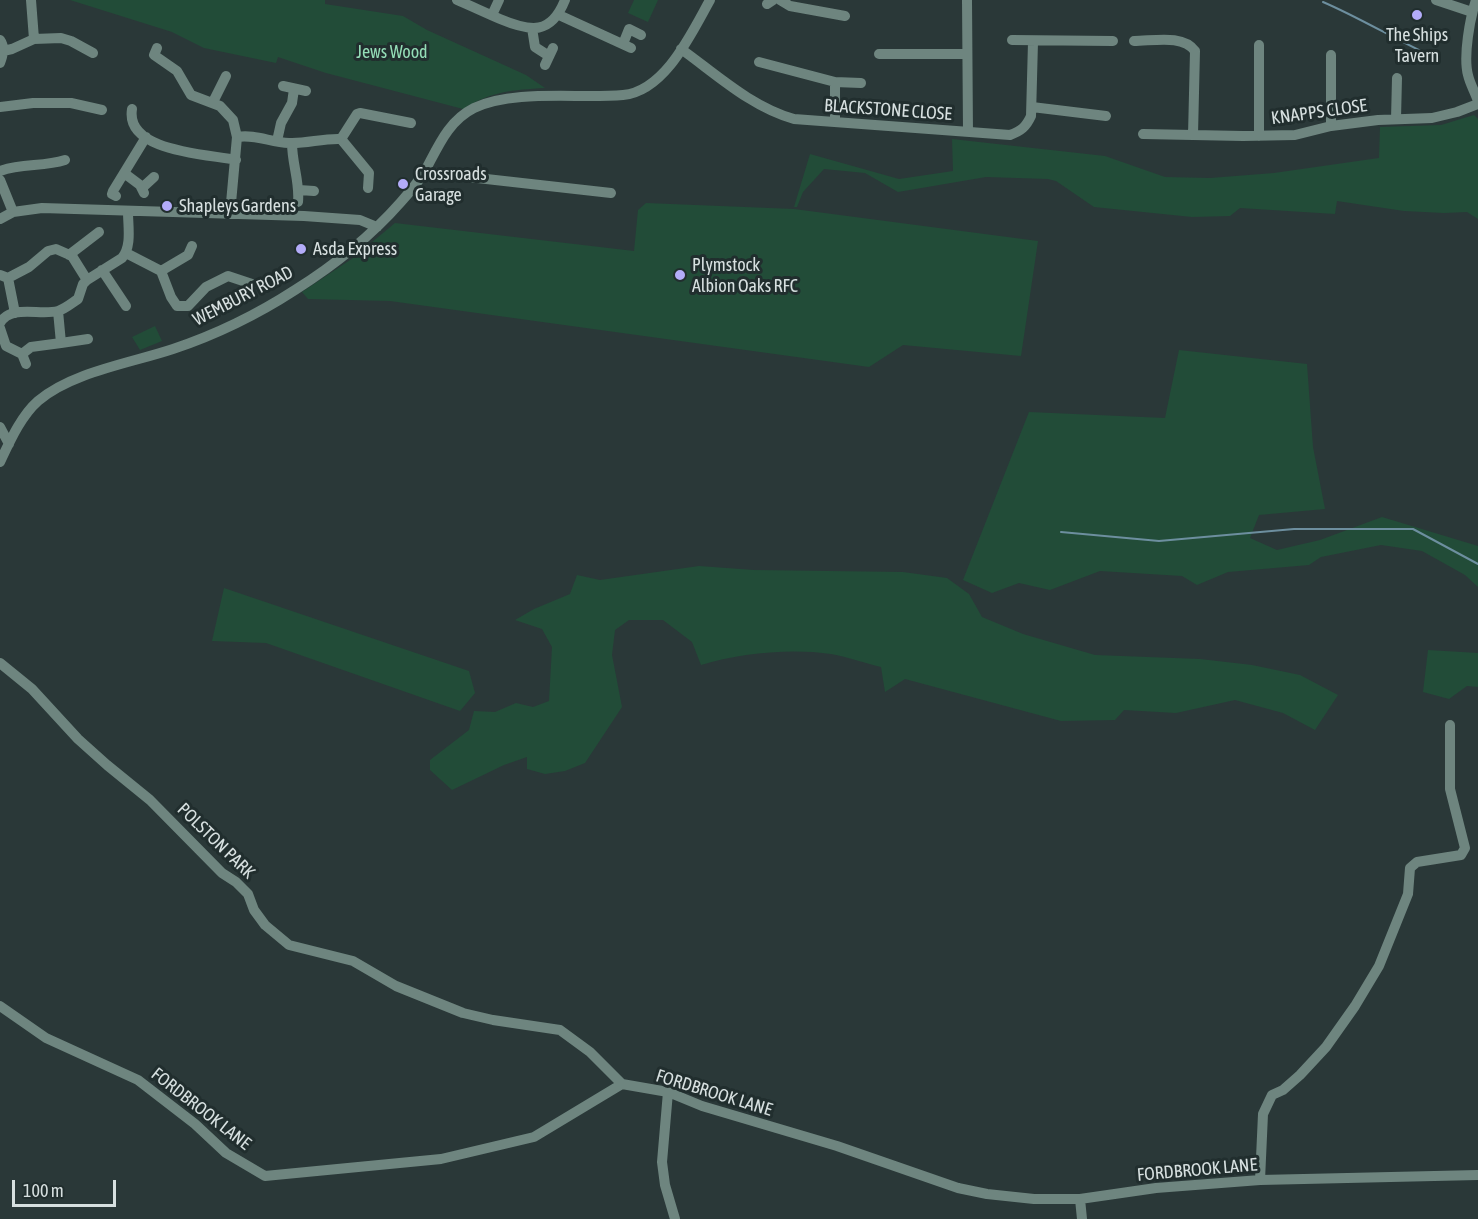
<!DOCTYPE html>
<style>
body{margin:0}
#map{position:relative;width:1478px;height:1219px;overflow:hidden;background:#2a3838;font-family:"Asap Condensed",sans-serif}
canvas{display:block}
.scale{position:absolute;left:12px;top:1180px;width:104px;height:27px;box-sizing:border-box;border:3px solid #d7e0e0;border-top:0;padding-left:8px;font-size:18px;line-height:21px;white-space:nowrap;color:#d7e0e0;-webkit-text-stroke:4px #212e2e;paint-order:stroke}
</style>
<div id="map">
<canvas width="1478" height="1219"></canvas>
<div class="scale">100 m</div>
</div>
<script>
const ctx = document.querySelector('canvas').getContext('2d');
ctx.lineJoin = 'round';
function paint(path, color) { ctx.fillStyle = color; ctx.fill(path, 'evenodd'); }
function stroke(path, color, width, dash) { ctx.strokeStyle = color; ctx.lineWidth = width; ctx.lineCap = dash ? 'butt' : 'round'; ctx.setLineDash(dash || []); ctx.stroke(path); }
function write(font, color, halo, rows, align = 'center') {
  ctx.font = font + ' "Asap Condensed",sans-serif'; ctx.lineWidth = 6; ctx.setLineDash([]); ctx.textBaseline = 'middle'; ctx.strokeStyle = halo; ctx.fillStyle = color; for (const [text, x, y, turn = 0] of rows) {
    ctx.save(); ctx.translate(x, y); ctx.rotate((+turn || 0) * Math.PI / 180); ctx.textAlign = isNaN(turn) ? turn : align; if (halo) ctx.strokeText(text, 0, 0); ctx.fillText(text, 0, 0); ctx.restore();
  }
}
paint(new Path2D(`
 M70,0H325V4L403,16L427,30L526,75L545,88C512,90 492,91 463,109L326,73L278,57L276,63L204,48L172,32Z
 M634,0H658L648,22L628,13Z
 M1474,115L1478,119V219L1467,212L1444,213L1404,211L1337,201L1335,214L1240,208L1230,216L1192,217L1094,207L1056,181L1048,179L986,177L898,192L865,173L824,169L803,192L797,207H794L810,154L899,179L953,171L952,139L1105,156L1165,177L1210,178L1274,173L1379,158L1380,127L1441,125Z
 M646,203L794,209L1038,241L1021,356L903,345L869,367L390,301L308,299L302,292L353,258L395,223L634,251L638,210Z
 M155,326L162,341L140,350L132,337Z
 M1179,350L1307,364L1313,447L1325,509L1259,515L1250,538L1277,550L1320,540L1382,517L1478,546V587L1465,575L1422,551L1381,545L1321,557L1309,565L1228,572L1197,585L1182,576L1100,571L1050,590L1019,583L992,593L963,580L1029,412L1165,418Z
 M699,566L754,570L903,572L947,578L969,594L982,617L1023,634L1095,655L1200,659L1252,665L1300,675L1338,695L1315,730L1283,713L1235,700L1176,713L1124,710L1115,720L1061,721L905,679L885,692L881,667C865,663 848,657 831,654C791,648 740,653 701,665L692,642L663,620H629L615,630L612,655L622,707L585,763L565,771L545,774L527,769V757L504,765L452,790L430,770V760L469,730L474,711L495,712L516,703L533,707L549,701L552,647L542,629L515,620L534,609L570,594L577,575L600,580Z
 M224,588L469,671L475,693L460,711L266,643L212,641Z
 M1428,650L1478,653V687L1467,686L1449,699L1423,692Z`), '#224c38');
stroke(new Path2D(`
 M1323,2C1358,17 1391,37 1425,53
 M1061,532L1159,541L1294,529H1413L1478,564`), '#6d8f9f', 2);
stroke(new Path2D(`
 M31,0L34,39
 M457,0C471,6 486,13 500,19C531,32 551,35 565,0
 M780,0L790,6L845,16
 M967,0L968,132
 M1436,0L1472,12
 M1476,0C1470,18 1463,56 1468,75C1470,84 1475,92 1478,101
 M767,4L773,0
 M492,15L499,0
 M559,15L631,48
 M532,28L535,47L549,56
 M0,40C5,47 3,55 0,63
 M1012,40L1113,41
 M1134,41C1153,41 1183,34 1195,51L1193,135
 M623,44L629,29L641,35
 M1259,45V136
 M157,48L154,55L177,71L191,95L220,106L233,120L237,137L230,214
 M681,49C716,74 751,107 794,119L1010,135C1021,131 1026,127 1031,116L1033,42
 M3,51L12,49L34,39L61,38L71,41L93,53
 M879,54H967
 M759,62L835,82L861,83
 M545,65L553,48
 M283,86L306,91
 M213,102L226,76
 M0,107L33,103H71L102,110
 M1032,107L1106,116
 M132,109C125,152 208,154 236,160
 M1396,119L1397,78
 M835,122V82
 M1331,126V55
 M1143,134L1243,136L1295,135L1331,126L1378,120L1432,118L1457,112L1478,104
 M237,137C255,134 270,142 289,143C306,144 323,138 341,139L357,114L360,113L411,123
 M341,139L369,173L368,188
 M277,141L281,123L292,103L294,89
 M292,143C292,164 300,182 298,202
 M0,171C22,163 43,167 65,160
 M424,172L611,193
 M124,173L140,185L144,193
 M0,180L13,212
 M142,188L154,177
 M299,190L314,191
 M116,196L112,194L113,191L146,137
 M0,219L13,212L42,208L304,216L360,220L377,227
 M126,253L161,271L171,297L177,306H188L206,287L228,276L252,284
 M69,255L99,232
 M102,270L126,306
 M161,271L188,255L192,246
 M0,275L8,278L15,313
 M8,278L29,267L48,251L56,249L72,256L87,280
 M0,323C11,304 40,316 58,311C65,309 72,303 78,299L83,284L87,280L122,258C132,246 128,227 128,212
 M0,328L6,346L22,354L26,364
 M61,343L88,339
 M22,354L31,347L61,343L58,311
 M0,427L9,444
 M0,462C10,441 21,416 38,401C72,372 131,363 173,349C215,335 258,314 295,290C333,266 370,237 400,203C409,193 418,182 425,171C438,147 448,121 474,108C514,89 579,99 623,95C665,91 691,34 710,0
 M0,663L32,689L78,739L107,765L150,800L222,873L236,882L248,894L254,910L265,925L289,945L353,961L396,986L463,1013L493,1020L560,1030L590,1052L622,1084
 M0,1006L46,1038L138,1080L195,1124L226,1153L265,1176L441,1159L534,1137L622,1084L668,1092L702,1106L837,1146L958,1188L987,1194L1034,1199H1080L1156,1188L1260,1180L1478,1175
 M668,1092L662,1162L665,1185L675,1219
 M1260,1180L1263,1114L1272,1095L1283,1090L1300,1075L1326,1047L1355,1006L1379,966L1408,894L1410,868L1417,862L1461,855L1465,848L1450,789V725
 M1080,1199L1082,1219`), '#6e857f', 10);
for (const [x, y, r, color] of [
 [1417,15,6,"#b3acf9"],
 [403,184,6,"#b3acf9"],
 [167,206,6,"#b3acf9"],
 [301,249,6,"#b3acf9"],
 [680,275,6,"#b3acf9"]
]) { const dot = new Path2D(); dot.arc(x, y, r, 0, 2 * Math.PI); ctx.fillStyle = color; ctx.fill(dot); stroke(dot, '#212e2e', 2); }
write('18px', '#d7e0e0', '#212e2e', [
 ["The Ships",1417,35,"center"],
 ["Tavern",1417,56,"center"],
 ["Crossroads",415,174],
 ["Garage",415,195],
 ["Shapleys Gardens",179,206],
 ["Asda Express",313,249],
 ["Plymstock",692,265],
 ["Albion Oaks RFC",692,286]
], 'left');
write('18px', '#94ddb7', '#212e2e', [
 ["Jews Wood",392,52]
]);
write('18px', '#d7e0e0', '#212e2e', [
 ["BLACKSTONE CLOSE",888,110,4],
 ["KNAPPS CLOSE",1319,112,-8],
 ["WEMBURY ROAD",243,296,-27],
 ["POLSTON PARK",216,841,44],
 ["FORDBROOK LANE",714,1093,17],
 ["FORDBROOK LANE",201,1109,38],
 ["FORDBROOK LANE",1197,1170,-5]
]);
</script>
